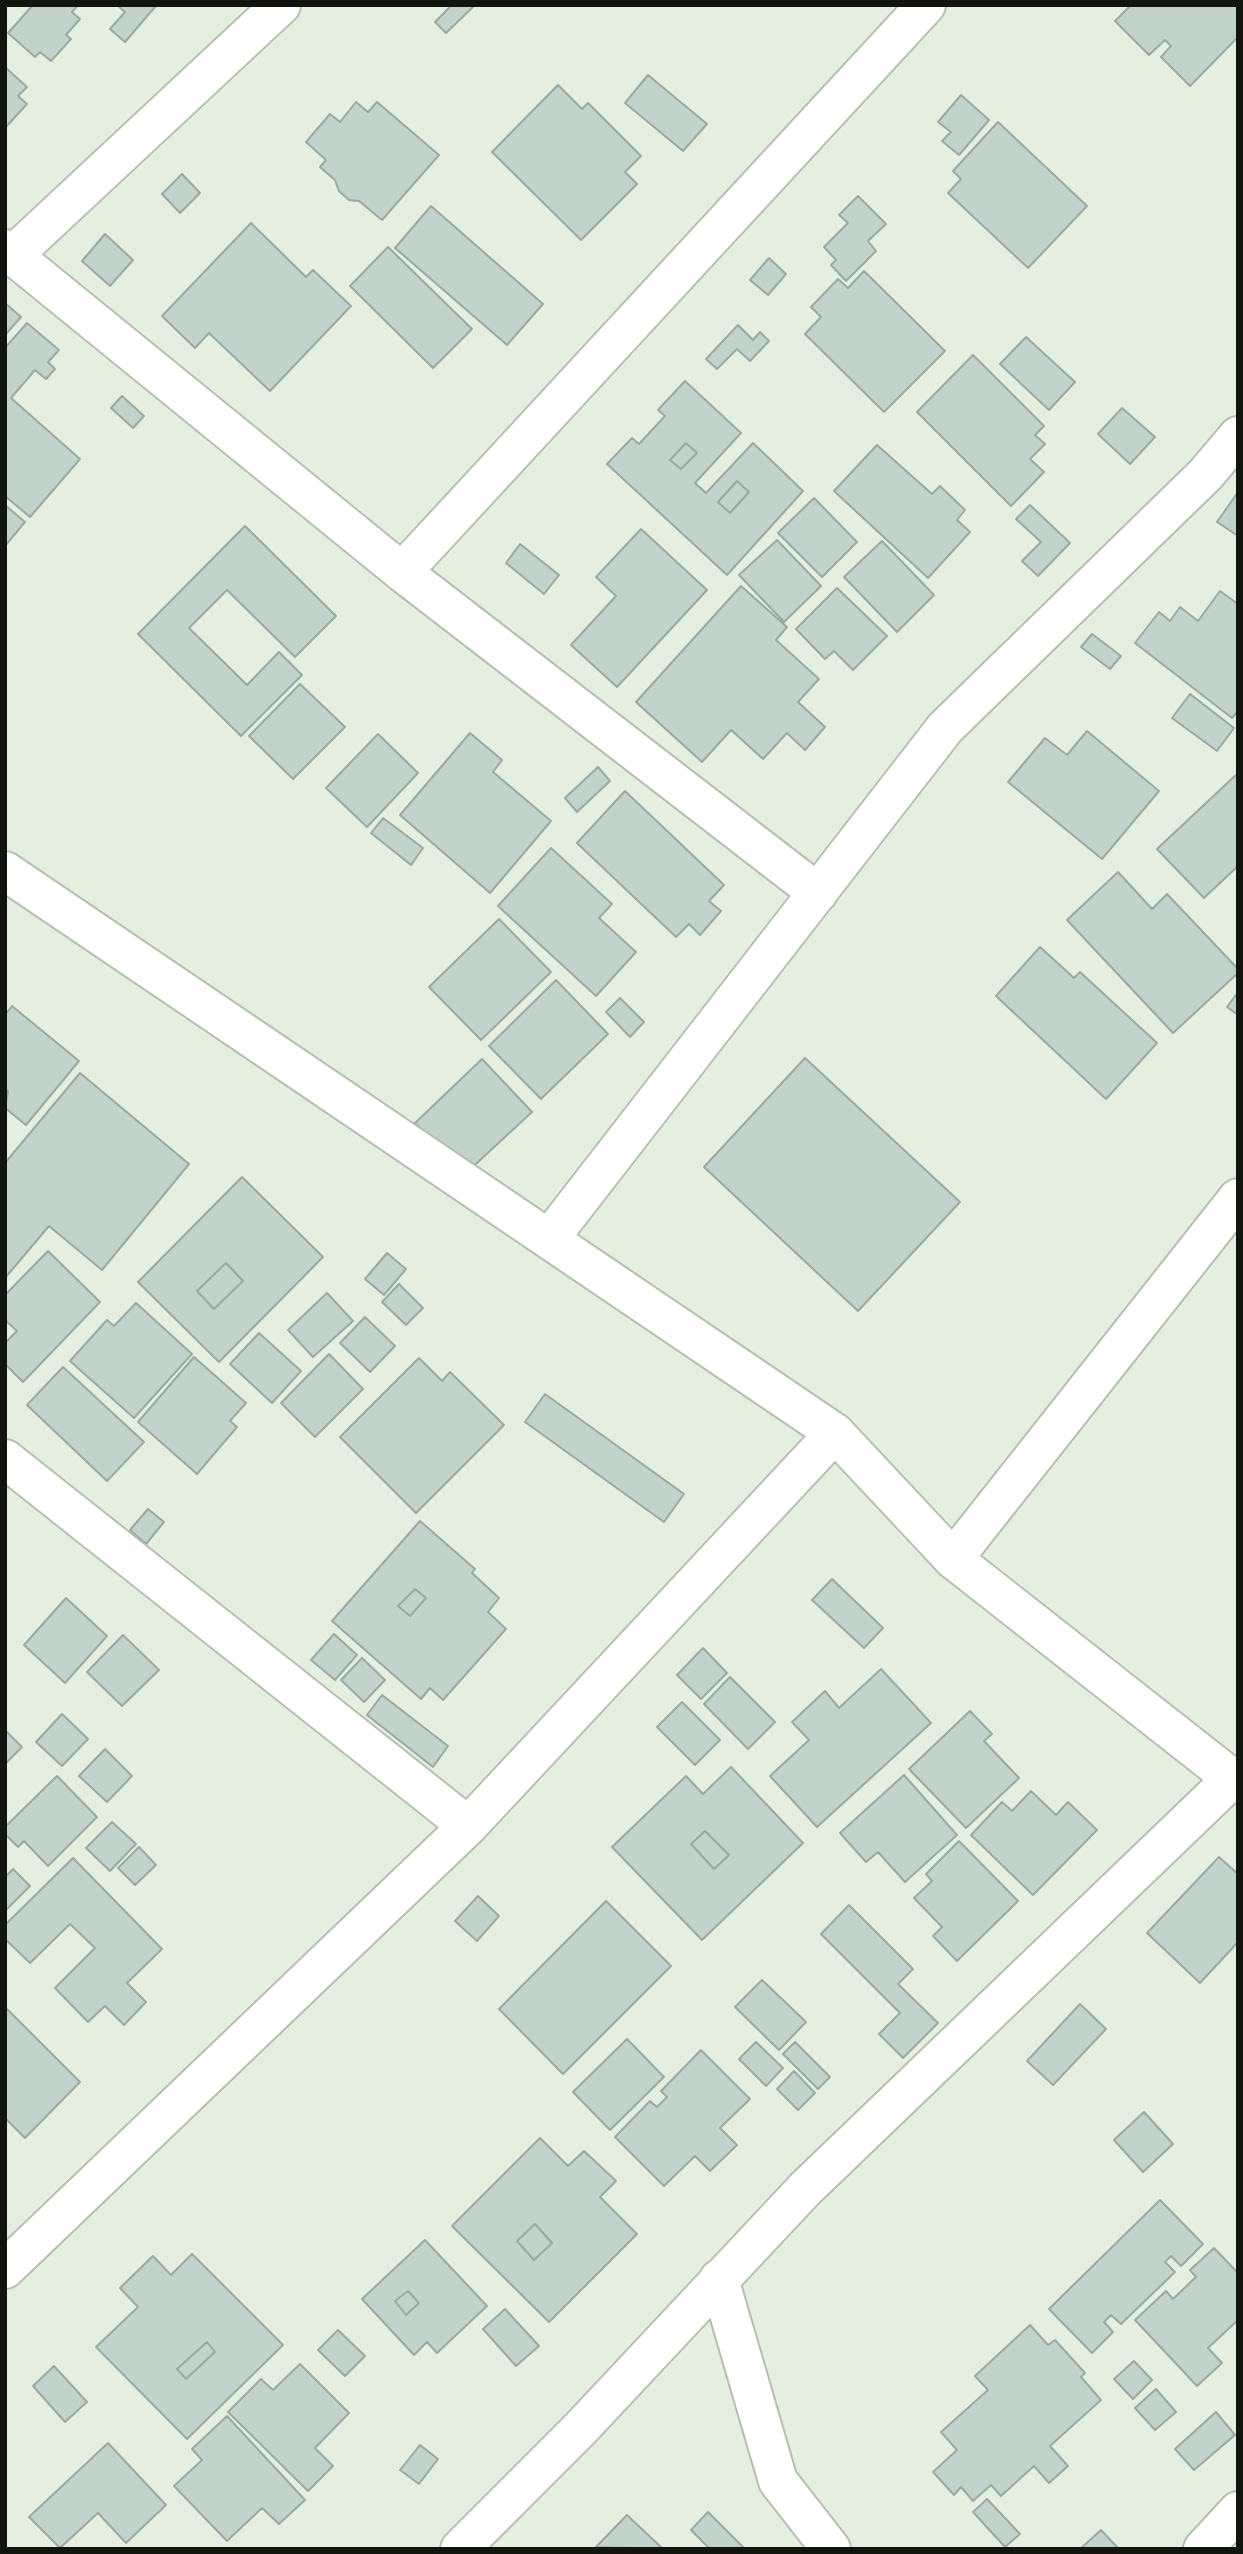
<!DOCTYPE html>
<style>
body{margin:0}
#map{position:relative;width:1243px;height:2554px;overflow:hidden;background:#e5efe0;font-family:Cabin,sans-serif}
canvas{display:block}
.frame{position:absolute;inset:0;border:7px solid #11140f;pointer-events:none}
</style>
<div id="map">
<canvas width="1243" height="2554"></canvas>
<div class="frame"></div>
</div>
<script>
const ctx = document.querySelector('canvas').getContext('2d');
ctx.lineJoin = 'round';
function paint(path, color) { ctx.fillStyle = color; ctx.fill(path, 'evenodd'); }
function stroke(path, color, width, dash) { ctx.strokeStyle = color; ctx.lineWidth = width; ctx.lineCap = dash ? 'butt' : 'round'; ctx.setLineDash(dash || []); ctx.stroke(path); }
const building = new Path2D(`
 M33,5H78L72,12L80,19L66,35L71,39L51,61L40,52L35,57L8,33Z
 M117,5H153L155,7L125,42L110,29L125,12Z
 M452,5H475L446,33L435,22Z
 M1131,5H1237L1238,37L1190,86L1161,57L1171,46L1165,40L1149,55L1115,21Z
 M5,67L27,87L18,96L27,104L5,128Z
 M648,75L707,124L683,151L625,103Z
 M558,85L582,109L588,103L641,156L625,172L637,184L581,240L492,152Z
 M961,95L989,120L959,155L942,141L951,132L938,122Z
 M356,102L368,112L377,102L439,155L382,220L359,201L349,200L339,191L335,180L320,167L326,160L306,142L330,114L340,122Z
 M998,122L1087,206L1028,268L948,193L961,179L953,171Z
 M182,174L200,193L180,213L162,194Z
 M858,196L886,224L868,241L876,251L846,281L831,265L836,260L824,247L848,223L839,215Z
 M431,206L543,304L507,345L395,248Z
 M251,223L306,277L313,270L351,306L270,391L209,333L195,348L162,316Z
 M105,234L133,260L110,286L82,261Z
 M388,247L472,329L433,368L350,286Z
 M769,258L786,274L768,295L750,280Z
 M864,271L945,351L884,412L805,334L821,317L811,307L838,279L848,288Z
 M5,303L21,317L6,334L5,333Z
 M27,323L59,350L48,362L55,369L46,379L35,370L11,398L80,459L30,517L5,496V348Z
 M738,325L753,340L760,332L769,341L750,361L737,349L717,369L706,359Z
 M1026,337L1075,382L1049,410L1000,364Z
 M973,355L1044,426L1035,435L1045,444L1030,459L1044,472L1011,506L917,412Z
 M685,381L741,433L695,483L706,493L753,443L803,491L727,575L607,464L632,438L639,444L665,416L658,410ZM686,443L697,453L681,469L670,460ZM737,481L749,492L730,513L718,502Z
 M122,396L144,416L133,428L111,408Z
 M1122,408L1155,437L1130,464L1098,434Z
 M686,443L697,453L681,469L670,460Z
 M877,445L932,494L940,486L965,510L957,520L970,532L928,578L834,491Z
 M737,481L749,492L730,513L718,502Z
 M1238,492V536L1217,522Z
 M814,498L857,542L822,577L778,533Z
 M5,505L25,522L5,546Z
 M1030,505L1070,543L1038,576L1022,561L1041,542L1016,519Z
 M245,526L336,616L295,657L227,590L189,628L247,685L279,652L302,675L241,736L138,634Z
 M641,529L707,590L617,687L571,645L616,596L596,577Z
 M777,540L821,586L784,622L739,575Z
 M882,541L934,595L897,632L844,577Z
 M520,544L559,575L544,594L506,563Z
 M741,586L787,627L776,640L819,679L798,702L825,727L805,750L787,733L763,759L731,730L702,762L636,702Z
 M837,588L887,636L853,670L834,651L825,659L796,629Z
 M1220,591L1238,604V711L1232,718L1135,643L1159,612L1170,621L1180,607L1198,621Z
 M1092,634L1121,656L1110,669L1081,647Z
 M300,684L345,727L293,779L249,736Z
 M1190,694L1234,728L1217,751L1172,718Z
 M1087,731L1159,791L1102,859L1008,782L1045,738L1067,755Z
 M470,733L502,760L493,772L551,821L490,893L400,815Z
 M378,734L418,773L367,827L326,788Z
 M598,767L610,781L577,812L565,798Z
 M1238,773V866L1204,898L1157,849Z
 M625,791L724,885L709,901L721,911L700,935L689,924L676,937L577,843Z
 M383,818L423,848L411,865L371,833Z
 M551,848L612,904L599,918L636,952L596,996L498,906Z
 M1118,872L1152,909L1167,894L1238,969V973L1173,1033L1067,920Z
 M499,919L551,972L481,1040L429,987Z
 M1040,947L1074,978L1080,972L1157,1043L1106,1099L996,996Z
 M556,980L608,1034L541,1099L489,1046Z
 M1238,992V1015L1227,1007Z
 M620,998L644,1022L630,1037L606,1012Z
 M12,1006L79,1061L26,1125L5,1108L8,1091L5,1089V1015Z
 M805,1058L960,1202L858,1311L704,1167Z
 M482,1059L532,1112L464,1175L415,1123Z
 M80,1073L189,1164L102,1270L49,1226L5,1278V1163Z
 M242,1177L323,1257L219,1362L138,1282ZM226,1263L243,1281L214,1309L197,1291Z
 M48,1251L100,1302L23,1382L5,1364V1343L17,1331L5,1320V1295Z
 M387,1253L406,1269L384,1295L365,1279Z
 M226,1263L243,1281L214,1309L197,1291Z
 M399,1284L423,1308L406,1325L382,1302Z
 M327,1293L353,1321L313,1357L288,1330Z
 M136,1303L192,1354L134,1418L70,1361L107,1320L114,1326Z
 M365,1317L395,1346L370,1372L340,1343Z
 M259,1333L301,1371L272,1403L230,1364Z
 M329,1354L363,1389L315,1437L281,1403Z
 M194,1357L246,1403L230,1421L237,1427L197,1474L138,1422Z
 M419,1358L442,1381L450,1372L504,1425L416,1513L340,1437Z
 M63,1367L144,1442L107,1481L27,1405Z
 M545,1394L684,1494L664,1522L525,1422Z
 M148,1509L164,1522L146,1544L130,1530Z
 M420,1521L475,1569L472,1573L499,1598L488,1612L506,1629L443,1700L430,1688L421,1699L332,1621ZM415,1589L426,1598L410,1616L398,1606Z
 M832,1579L883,1628L864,1648L812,1600Z
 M415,1589L426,1598L410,1616L398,1606Z
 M66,1598L107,1636L65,1683L24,1645Z
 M334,1634L357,1655L335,1680L311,1660Z
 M123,1635L159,1670L122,1706L87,1672Z
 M703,1648L727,1673L701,1699L677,1675Z
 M362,1658L385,1680L364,1702L341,1680Z
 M881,1669L931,1723L817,1827L770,1776L809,1740L792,1722L825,1691L839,1708Z
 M730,1677L775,1722L748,1749L704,1704Z
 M382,1695L448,1746L433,1767L367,1715Z
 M682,1702L720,1740L695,1765L657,1727Z
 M970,1711L992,1734L984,1741L1019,1778L966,1828L909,1769Z
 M62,1714L88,1739L62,1766L36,1742Z
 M5,1730L22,1747L5,1764Z
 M105,1749L132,1776L107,1802L79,1776Z
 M731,1767L803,1843L702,1940L612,1847L686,1776L703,1794ZM705,1831L729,1855L714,1869L691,1844Z
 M904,1775L957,1835L905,1882L878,1852L866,1862L840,1833Z
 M57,1776L97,1817L48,1866L24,1841L18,1847L5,1834V1827Z
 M1031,1791L1056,1815L1068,1802L1097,1830L1033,1895L971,1835L1002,1802L1012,1811Z
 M112,1822L136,1844L110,1871L86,1848Z
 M705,1831L729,1855L714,1869L691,1844Z
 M959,1841L1018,1901L957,1961L933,1936L942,1927L914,1898L932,1881L926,1874Z
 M139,1847L156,1865L135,1885L118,1868Z
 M1219,1857L1238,1874V1942L1200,1983L1147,1933Z
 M73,1858L162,1949L127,1983L146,2002L124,2025L105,2006L88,2022L55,1988L95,1948L70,1924L30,1963L5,1939V1925Z
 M13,1869L30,1886L5,1911V1877Z
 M478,1896L499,1916L477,1941L455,1921Z
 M606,1901L671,1966L563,2074L499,2009Z
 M849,1905L913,1969L898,1984L938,2023L903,2058L879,2034L900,2013L821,1934Z
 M762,1980L806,2022L779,2050L735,2007Z
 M1080,2004L1106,2029L1053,2085L1027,2061Z
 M5,2007L80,2082L25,2138L5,2118Z
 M627,2039L664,2077L610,2130L573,2092Z
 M756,2042L783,2068L766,2086L739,2059Z
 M795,2042L830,2077L818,2089L783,2054Z
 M701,2050L750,2099L720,2128L737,2145L710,2171L695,2156L664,2186L615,2137L650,2101L657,2107L667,2097L661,2091Z
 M794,2071L815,2093L798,2110L777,2089Z
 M1144,2112L1173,2144L1143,2172L1114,2140Z
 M540,2138L568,2166L584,2151L616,2181L600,2197L637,2234L549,2322L452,2226ZM535,2224L552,2243L534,2260L517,2241Z
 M1160,2200L1203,2244L1181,2266L1171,2256L1165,2262L1175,2272L1121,2324L1111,2315L1104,2322L1113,2332L1092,2353L1049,2309Z
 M535,2224L552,2243L534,2260L517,2241Z
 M425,2240L487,2306L437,2353L427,2342L414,2355L362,2299ZM408,2291L419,2303L406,2315L395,2301Z
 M1214,2248L1238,2273V2320L1208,2348L1222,2363L1197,2386L1135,2320L1166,2291L1173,2299L1196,2277L1190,2270Z
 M192,2254L283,2345L187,2439L96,2347L138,2307L120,2288L153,2256L171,2275ZM207,2342L215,2352L186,2379L177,2369Z
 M408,2291L419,2303L406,2315L395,2301Z
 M505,2309L539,2346L516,2366L483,2329Z
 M1030,2325L1048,2345L1055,2340L1085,2373L1081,2377L1101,2400L1050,2446L1068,2466L1049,2483L1034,2466L1001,2496L991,2485L973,2501L961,2487L954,2495L933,2472L957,2450L941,2432L988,2390L975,2376Z
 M338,2330L365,2356L345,2376L318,2350Z
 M207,2342L215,2352L186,2379L177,2369Z
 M1134,2361L1152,2380L1133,2399L1114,2379Z
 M300,2364L349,2413L315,2448L333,2466L308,2491L228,2412L261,2379L273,2390Z
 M54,2366L87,2402L65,2422L33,2386Z
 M1156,2389L1176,2412L1155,2430L1135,2408Z
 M1216,2412L1235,2435L1194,2470L1175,2449Z
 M227,2416L305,2500L279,2524L262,2508L227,2541L174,2486L202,2460L192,2449Z
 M108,2443L166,2505L126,2543L98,2513L60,2548L29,2517Z
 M420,2445L438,2459L419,2484L400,2470Z
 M987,2499L1020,2534L1005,2547L973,2512Z
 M708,2512L745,2549H710L691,2530Z
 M627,2515L663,2549L596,2547Z
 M1101,2530L1119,2549H1080Z`);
paint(building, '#c1d3cb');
stroke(building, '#99aaa2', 2);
const minor = new Path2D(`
 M5,249L402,572L818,893
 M13,255L281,5
 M402,572L926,5
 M5,871L835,1433L468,1826L5,2269
 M549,1239L945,728L1206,474L1238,436
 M5,1459L468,1826
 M953,1559L1238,1198
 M719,2279L778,2481L831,2549
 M460,2549L580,2429L805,2189L1232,1779
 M1203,2549L1238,2511`);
const tertiary = new Path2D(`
 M835,1433L953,1559L1238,1783`);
stroke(minor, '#b6bfb0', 42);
stroke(tertiary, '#b6bfb0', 42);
stroke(minor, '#fff', 38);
stroke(tertiary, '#fff', 38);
</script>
